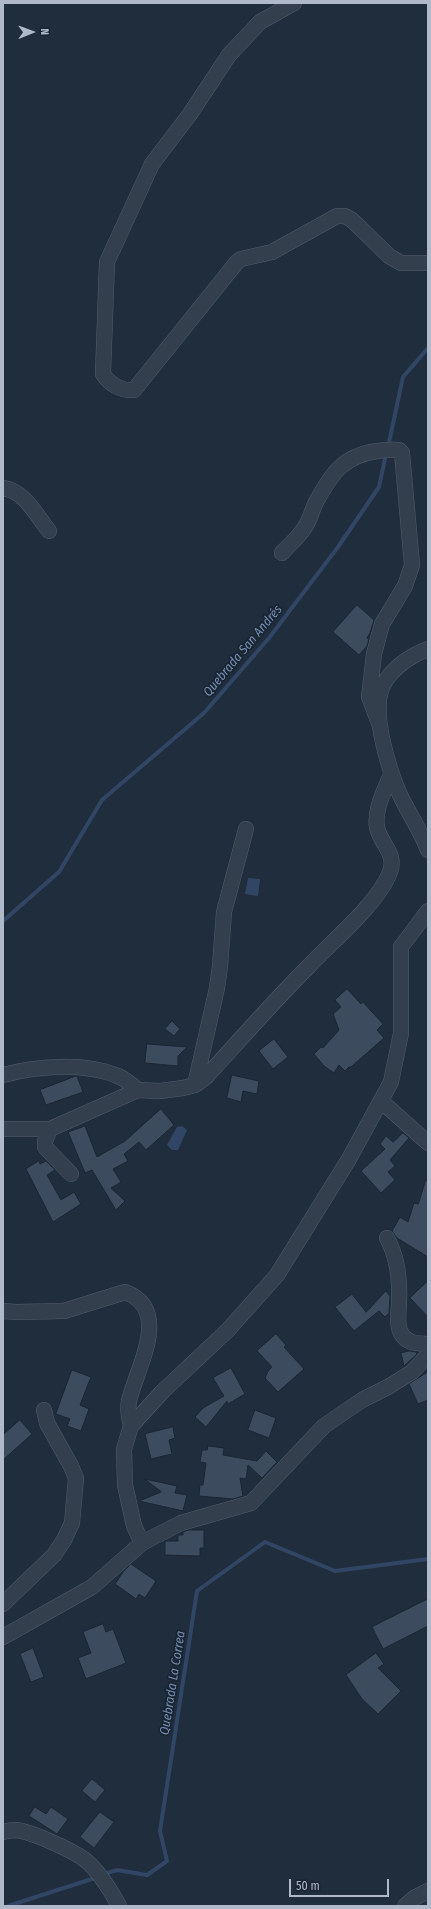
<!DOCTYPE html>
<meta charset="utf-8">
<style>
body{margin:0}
#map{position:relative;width:431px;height:1909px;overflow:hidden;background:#202d3d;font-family:"Fira Sans Condensed",sans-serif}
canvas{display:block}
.frame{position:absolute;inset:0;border:4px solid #b0b9c9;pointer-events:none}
.north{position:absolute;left:12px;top:12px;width:40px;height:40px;-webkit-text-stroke:3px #1a2432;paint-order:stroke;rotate:89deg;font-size:11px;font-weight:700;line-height:16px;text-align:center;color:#b0b9c9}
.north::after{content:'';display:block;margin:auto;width:14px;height:18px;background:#b0b9c9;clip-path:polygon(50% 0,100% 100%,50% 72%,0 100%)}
.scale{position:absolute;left:289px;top:1879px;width:100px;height:18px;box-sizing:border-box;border:2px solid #b0b9c9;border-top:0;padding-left:5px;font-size:12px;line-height:14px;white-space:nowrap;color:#b0b9c9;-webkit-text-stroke:3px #1a2432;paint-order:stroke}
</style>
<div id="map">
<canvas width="431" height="1909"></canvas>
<div class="frame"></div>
<div class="north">N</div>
<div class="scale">50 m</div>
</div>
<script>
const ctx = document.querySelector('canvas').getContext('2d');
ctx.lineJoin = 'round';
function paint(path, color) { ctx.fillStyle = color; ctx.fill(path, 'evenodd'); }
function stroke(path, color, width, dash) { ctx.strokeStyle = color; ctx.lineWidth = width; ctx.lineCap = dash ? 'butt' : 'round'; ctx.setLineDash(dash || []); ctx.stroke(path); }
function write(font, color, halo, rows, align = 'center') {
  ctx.font = font + ' "Fira Sans Condensed",sans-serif'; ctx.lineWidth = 3.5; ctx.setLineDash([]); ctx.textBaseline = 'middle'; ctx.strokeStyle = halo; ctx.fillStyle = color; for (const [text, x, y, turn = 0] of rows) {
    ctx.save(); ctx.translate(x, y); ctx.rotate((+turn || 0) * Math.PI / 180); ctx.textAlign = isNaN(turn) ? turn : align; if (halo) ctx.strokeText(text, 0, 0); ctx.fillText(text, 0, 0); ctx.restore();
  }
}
paint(new Path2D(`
 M248,878L260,879L258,896L245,894Z
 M182,1126L187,1130L178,1150H172L167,1145L177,1127Z`), '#314664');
stroke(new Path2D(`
 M388,447L403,377L428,348
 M3,921L59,872L102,800L204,713L269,638L338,547L379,487L386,454
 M104,1874L117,1870L147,1875L167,1861L160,1831L197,1591L265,1542L335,1571L428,1559
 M8,1906L98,1877`), '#314664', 4);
const building = new Path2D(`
 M357,605L374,620L370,633L367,638L369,639L367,646L359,655L333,632Z
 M347,989L361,1004L363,1002L383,1024L377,1030L384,1038L351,1067H349L345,1071L339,1065L334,1073L324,1066L314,1054L321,1047L323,1048L339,1030L333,1014L341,1007L335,1000Z
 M172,1021L180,1029L174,1036L165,1029Z
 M274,1039L288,1057L273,1069L259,1051Z
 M147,1044L187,1047L178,1056V1066L145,1063Z
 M232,1075L259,1081L257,1094L243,1091L241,1102L227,1098Z
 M76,1076H77L83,1092L46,1105L40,1090Z
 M161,1109L174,1125L146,1150L139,1142L124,1154L128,1161L113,1169L121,1182L111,1188L125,1201L116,1210L92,1170L85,1173L68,1132L85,1126L97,1157L125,1141Z
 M403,1133L409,1138L390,1160L395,1166L388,1172L395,1180L381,1193L361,1171L385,1149L380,1144L386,1136L393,1142Z
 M39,1161L40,1164L46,1161L55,1170L47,1175L61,1200L74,1192L81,1204L53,1222L26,1169Z
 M426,1180L428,1181V1257L397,1238L392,1231L400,1217L408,1222L414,1203L418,1204Z
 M428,1281V1317L410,1298Z
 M386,1291L390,1296L389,1313L385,1317L379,1311L354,1331L335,1307L352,1294L366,1312Z
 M276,1334L286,1345L284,1347L304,1369L278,1392L265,1378L268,1371L272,1367L257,1351Z
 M410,1351L416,1352L417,1354L404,1366L401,1353Z
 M231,1368L245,1394L228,1404L227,1401L206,1427L195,1417L203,1408L224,1396L213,1378Z
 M72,1370L91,1377L80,1405L89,1409L81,1431L67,1426L70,1419L56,1414Z
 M428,1372V1400L418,1404L409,1384Z
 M255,1410L276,1418L269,1438L248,1430Z
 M20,1420L32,1434L3,1460V1435Z
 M173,1427L175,1438L169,1440L172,1454L151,1459L145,1434Z
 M208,1446L224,1448L223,1455L257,1461L266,1451L277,1462L262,1478L248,1465L246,1479L240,1478L243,1496L233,1499L199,1496L200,1485H203L206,1463L200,1462L202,1450H207Z
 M145,1479L177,1486L175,1493L187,1495L183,1511L139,1501L161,1492Z
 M189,1530H204V1548H200V1556L165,1555V1541H178V1535H183V1532Z
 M131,1564L156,1581L145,1598L139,1594L136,1599L115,1584L123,1572Z
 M428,1599V1626L383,1649L372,1627Z
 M103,1624L106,1632L113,1629L126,1663L86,1679L78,1658L91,1653L83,1632Z
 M33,1648L44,1677L31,1682L20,1654Z
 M376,1653L384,1664L378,1668L401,1691L378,1714L362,1699L346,1675Z
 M92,1779L105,1790L95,1802L82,1791Z
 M35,1807L46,1814L51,1807L68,1819L57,1834L29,1816Z
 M100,1812L114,1822L94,1848L80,1837Z`);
paint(building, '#3c4b5d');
stroke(building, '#1c2634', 1);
const minor = new Path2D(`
 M294,3L260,22L229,55L190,114L152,164L107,262L103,374C110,385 122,391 134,390L237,262L241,259L272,252L337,216H345L352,220L389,256L401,263H428
 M3,488C25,491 36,515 49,531
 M282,553C289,545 299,537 305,527C310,520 312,510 316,502C332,473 343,456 377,451C384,450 391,449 399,450L402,453L412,565L405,586L382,624L374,654L369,697L380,726
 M428,649C409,656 385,672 380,694C374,721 389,770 400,795C409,814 421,831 428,850
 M3,1075C37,1066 84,1062 118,1076C125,1079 132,1085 138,1090
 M195,1085L217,988L220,966L224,912L246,829
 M381,1101L428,1143
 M3,1129H50L138,1090L160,1091L183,1088L195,1085L206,1077C239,1041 272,1003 307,968C331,942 378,904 390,872C397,853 380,844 377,827C374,809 385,790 391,774
 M50,1129L45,1141V1147L71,1174
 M387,1238C398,1258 400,1279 399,1302C399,1311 396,1324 401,1333C407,1344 417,1343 428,1344
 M3,1311L16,1312L64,1311L125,1292C173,1310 136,1369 129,1401C127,1409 129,1418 131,1426
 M142,1543L181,1523L251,1503L324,1426L362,1400L388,1387L412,1372L428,1355
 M3,1604L54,1555L64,1540L72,1523L76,1478L71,1466L47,1423L44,1410
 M3,1637L92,1587L142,1543L134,1526L125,1485L124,1449L131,1426L162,1392L228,1330L277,1275L349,1159L391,1082L401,1033V947L428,911
 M3,1832C7,1831 11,1830 15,1830C31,1831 71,1850 84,1859C99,1871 110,1889 119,1906
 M405,1906L414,1898L428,1891`);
stroke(minor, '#535c6b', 16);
stroke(minor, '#343f4d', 15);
write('italic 13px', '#748fb3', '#1a2432', [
 ["Quebrada San Andrés",243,651,-50],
 ["Quebrada La Correa",173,1683,-81]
]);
</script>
